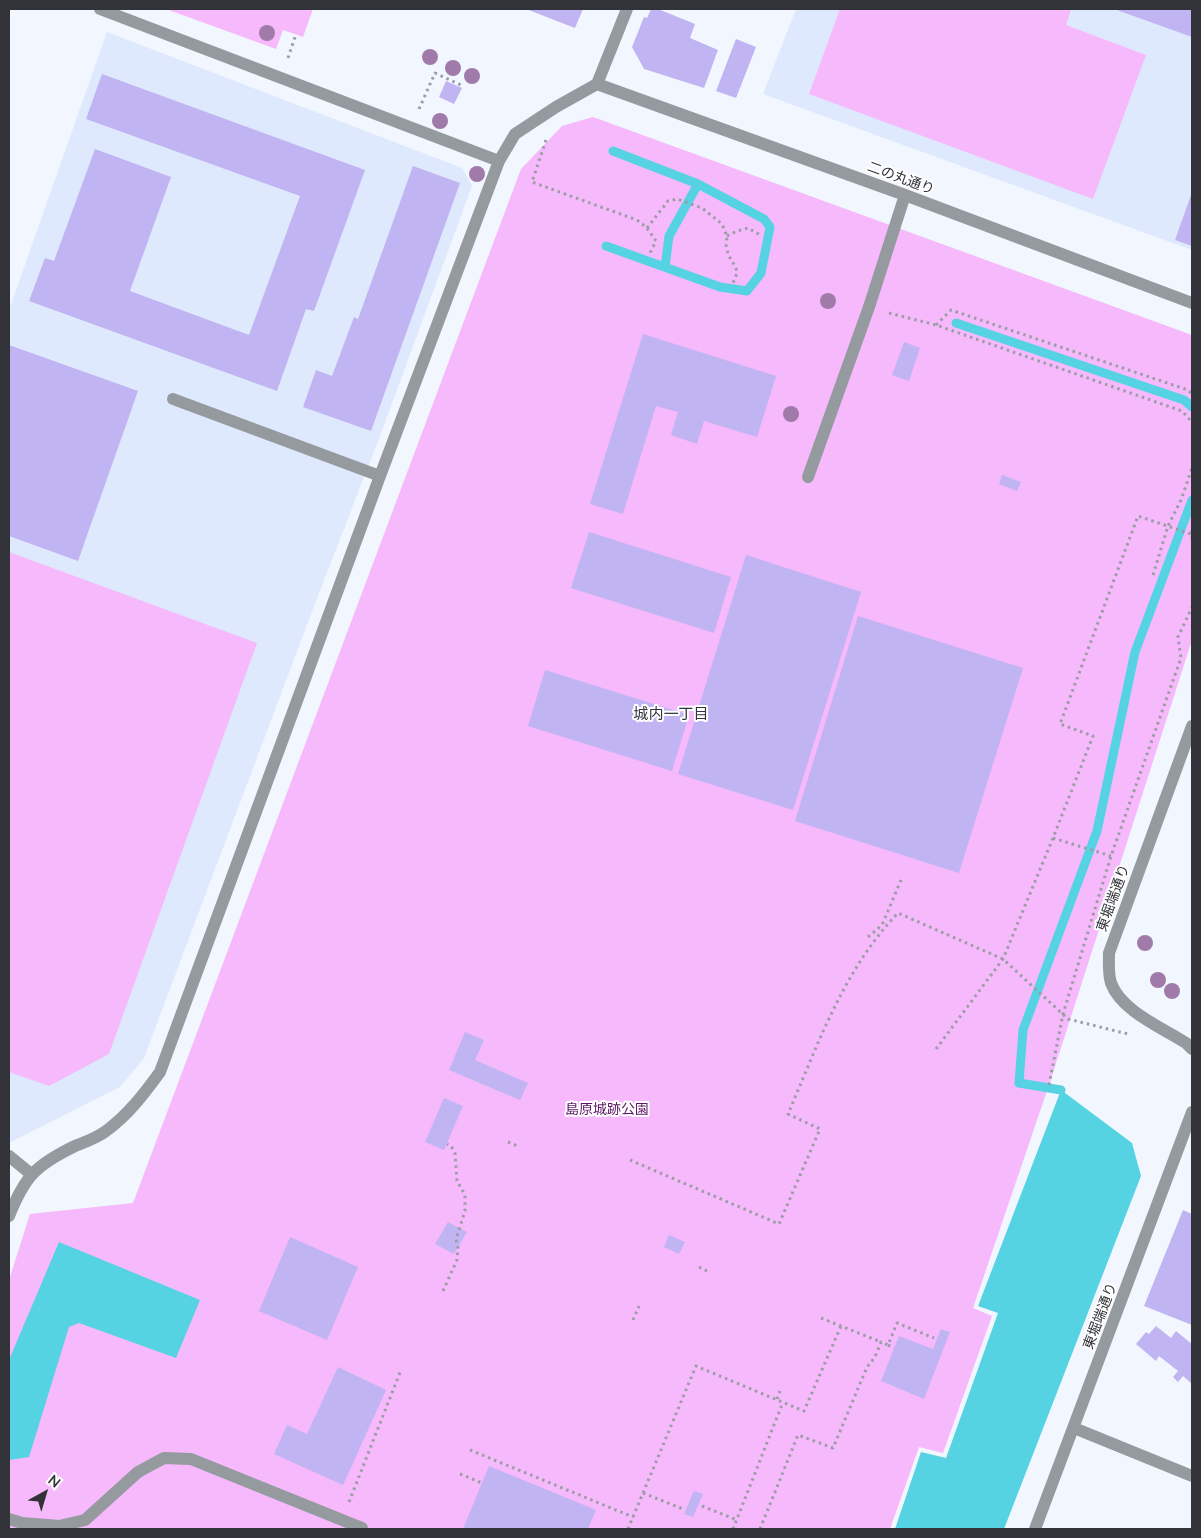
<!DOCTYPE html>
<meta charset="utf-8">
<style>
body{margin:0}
#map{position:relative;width:1201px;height:1538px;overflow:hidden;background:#f2f6fe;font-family:Lato,sans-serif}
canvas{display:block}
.frame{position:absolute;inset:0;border:10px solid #313338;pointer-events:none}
.north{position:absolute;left:20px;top:1468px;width:50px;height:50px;-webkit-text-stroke:4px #fff;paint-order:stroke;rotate:39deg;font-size:14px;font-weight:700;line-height:20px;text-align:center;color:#313338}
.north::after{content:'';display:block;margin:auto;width:18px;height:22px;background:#313338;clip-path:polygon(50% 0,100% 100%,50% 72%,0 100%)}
</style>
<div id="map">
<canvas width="1201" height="1538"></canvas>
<div class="frame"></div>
<div class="north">N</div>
</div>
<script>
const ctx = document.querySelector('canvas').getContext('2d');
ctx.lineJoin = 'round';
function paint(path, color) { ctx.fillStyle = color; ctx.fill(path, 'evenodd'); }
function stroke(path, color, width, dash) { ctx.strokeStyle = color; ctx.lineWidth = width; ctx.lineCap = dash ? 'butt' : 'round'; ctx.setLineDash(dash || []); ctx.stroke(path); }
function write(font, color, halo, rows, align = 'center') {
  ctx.font = font + ' Lato,"Noto Sans JP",sans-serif'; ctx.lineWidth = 4; ctx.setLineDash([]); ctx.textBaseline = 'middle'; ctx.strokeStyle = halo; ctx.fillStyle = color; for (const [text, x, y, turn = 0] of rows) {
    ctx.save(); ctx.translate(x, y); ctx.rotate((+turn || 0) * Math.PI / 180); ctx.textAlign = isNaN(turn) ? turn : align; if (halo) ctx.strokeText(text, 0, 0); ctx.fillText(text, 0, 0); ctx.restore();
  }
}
paint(new Path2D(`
 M796,9H1192V250L763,94Z
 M107,32L462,168L472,186L380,436L311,614L144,1058L120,1087L11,1142L9,1141V310Z`), '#dfe9fd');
paint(new Path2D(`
 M166,9H313L303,37L283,30L276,49Z
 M840,9H1071L1066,25L1146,55L1093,199L809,94Z
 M593,117L1192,335V640L1049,1085L973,1308L992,1316L943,1453L919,1447L890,1529H9V1280L30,1214L133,1203L521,169L562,126Z
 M9,552L257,643L109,1054L49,1086L9,1072Z`), '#f5b9fc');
paint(new Path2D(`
 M1061,1090L1132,1143L1141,1176L1004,1529H895L921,1452L946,1458L998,1313L978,1306Z
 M59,1242L200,1300L176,1358L79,1323L69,1327L29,1457L9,1460V1360Z`), '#56d3e3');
stroke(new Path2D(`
 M606,246L720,287L747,291L761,273L770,227L764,219L698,184L613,151
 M665,267L669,236L698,184
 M956,323L1184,400L1192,407
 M1061,1090L1019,1083L1023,1030L1097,831L1135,652L1192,500`), '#56d3e3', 9);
paint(new Path2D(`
 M526,9H583L575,28Z
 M651,9H658L695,24L690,38L718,50L704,88L644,69L632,47L644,17L647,18Z
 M1114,9H1192V37Z
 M736,39L756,47L736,98L716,91Z
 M102,74L365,170L314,311L306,309L277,391L29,301L45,258L54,261L95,149L171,177L130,291L249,335L300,196L86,119Z
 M446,81L462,88L454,104L439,97Z
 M413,166L460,183L371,431L303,407L316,370L332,376L354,317L358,319Z
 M1192,192V246L1175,240Z
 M643,334L776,376L757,437L704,421L697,444L671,435L678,412L656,406L623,514L590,504Z
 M904,342L920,348L909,381L892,375Z
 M9,345L138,391L78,561L9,536Z
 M1002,475L1021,482L1017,491L999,484Z
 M589,532L731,577L714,633L571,588Z
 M746,555L861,592L793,810L678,774Z
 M858,616L1023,668L959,873L795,821Z
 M545,670L689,715L672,771L528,726Z
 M465,1032L484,1040L475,1060L528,1083L520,1100L449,1070Z
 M444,1098L463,1106L444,1150L425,1142Z
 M1183,1210L1192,1214V1325L1144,1306Z
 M448,1222L467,1232L454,1254L435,1244Z
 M669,1235L685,1242L679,1254L664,1247Z
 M290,1237L358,1267L327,1340L259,1311Z
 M1156,1326L1171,1338L1176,1331L1192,1344V1384L1183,1376L1178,1382L1173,1377L1178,1371L1159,1356L1156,1361L1136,1344L1146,1332L1149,1334Z
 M941,1329L950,1332L924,1399L881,1381L899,1336L933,1349Z
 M338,1367L386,1390L343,1485L274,1454L287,1425L307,1434Z
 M489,1466L596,1510L588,1529H463Z
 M694,1491L703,1494L693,1517L684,1514Z`), '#c1b4f3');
stroke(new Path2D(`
 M288,58L296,34
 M419,109L435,73L461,85L460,88
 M546,140L532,182L637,220L646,227L656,241L649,255
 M647,228L668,201L677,199L702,208L722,224L727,236L726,247L729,256L736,268L737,273L733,283
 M727,236L737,231L748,228L762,236
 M889,313L936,325L1182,411L1192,422
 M936,325L951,310L1188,390L1192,394
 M1192,530V542
 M1153,575L1168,526L1181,500L1192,468
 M1053,838L1111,856
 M868,937L882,925L901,880
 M936,1049L1003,959L1053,838L1093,736L1060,724L1138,516L1191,534
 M1049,1085L1063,1014L1111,856L1181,658L1178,637L1192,607
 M508,1142L520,1147
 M630,1160L779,1224L820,1129L788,1114C818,1044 844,969 898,913L1003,959L1068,1019L1128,1034
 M699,1267L709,1272
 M443,1291L457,1260L458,1248L456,1239L465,1211V1195L457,1181L455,1153L451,1146L447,1144
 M821,1318L881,1342
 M633,1320L639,1306
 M888,1345L894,1348
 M777,1399L780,1391
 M470,1450L633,1517
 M460,1474L482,1483
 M643,1493L683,1509
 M349,1502L401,1370
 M702,1506L737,1520
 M628,1529L696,1366L804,1411L841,1326
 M733,1529L783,1402
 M760,1529L798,1435L833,1448L867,1367L875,1357L881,1342L888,1345L897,1323L934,1338`), '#9a9da3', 3, [2.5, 4]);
stroke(new Path2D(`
 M100,9L499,161
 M597,84L905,195L1192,303
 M173,399L380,476
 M808,477L869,307L905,195
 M1192,726L1109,953C1109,963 1108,974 1111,983C1121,1011 1163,1028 1186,1043L1192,1049
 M9,1156L31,1174
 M9,1216C25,1176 36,1165 75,1146C85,1142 97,1138 106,1131C128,1115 144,1094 160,1072L380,476L499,161L515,134L556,107L597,84L627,9
 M1074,1428L1192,1476
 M9,1519L22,1523L59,1526L85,1520L138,1472L164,1458L191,1459L362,1528
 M1035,1529L1192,1112`), '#949a9e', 12);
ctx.fillStyle = '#a07baa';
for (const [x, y] of [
 [267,33],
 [430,57],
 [453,68],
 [472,76],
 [440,121],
 [477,174],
 [828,301],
 [791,414],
 [1145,943],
 [1158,980],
 [1172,991]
]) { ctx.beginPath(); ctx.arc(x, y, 8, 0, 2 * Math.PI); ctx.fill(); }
write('14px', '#313338', '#fff', [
 ["二の丸通り",901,178,20],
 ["東堀端通り",1113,898,-70],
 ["東堀端通り",1100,1316,-69]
]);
write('14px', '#5d1766', '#fff', [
 ["島原城跡公園",607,1109]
]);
write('15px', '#2f343e', '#fff', [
 ["城内一丁目",671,714]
]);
</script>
